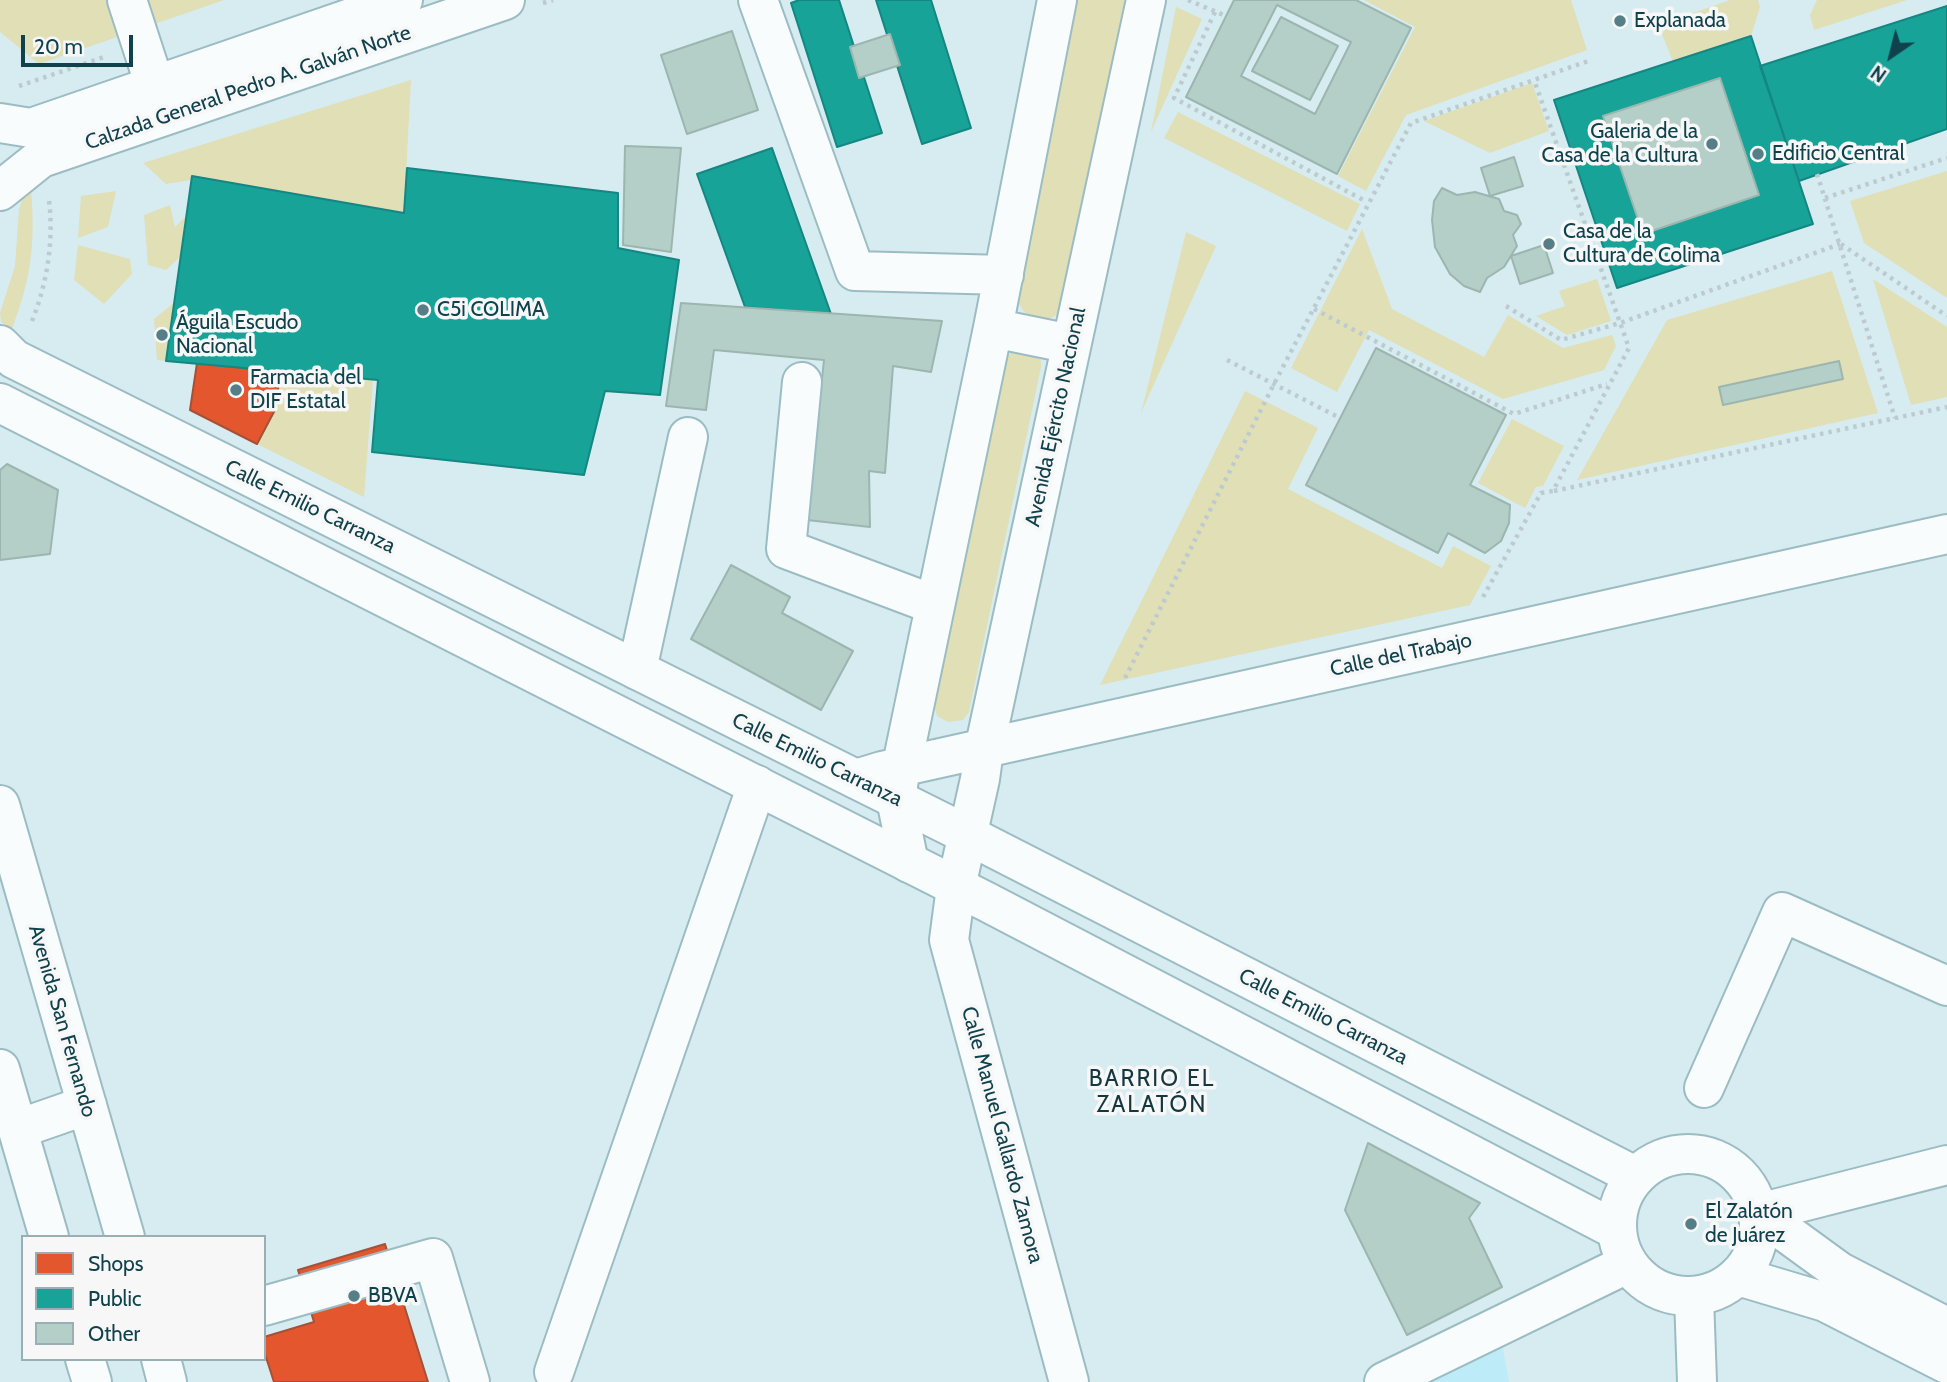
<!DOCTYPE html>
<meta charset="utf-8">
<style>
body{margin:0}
#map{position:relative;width:1947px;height:1382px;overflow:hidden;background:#d6ecf1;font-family:Cabin,sans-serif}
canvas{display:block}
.legend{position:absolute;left:21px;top:1235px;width:245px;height:126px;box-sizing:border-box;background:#f7f7f7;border:2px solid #9aafb3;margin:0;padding:9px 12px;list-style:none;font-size:21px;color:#0f424d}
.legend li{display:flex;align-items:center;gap:14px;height:35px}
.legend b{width:35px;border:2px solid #9aafb3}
.north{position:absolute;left:1856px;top:21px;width:70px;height:70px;-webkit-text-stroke:5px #f7f7f7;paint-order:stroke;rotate:215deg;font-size:19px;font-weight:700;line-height:28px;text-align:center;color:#0f424d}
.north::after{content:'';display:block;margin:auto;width:24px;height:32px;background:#0f424d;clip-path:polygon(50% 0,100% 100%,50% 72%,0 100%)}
.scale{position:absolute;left:21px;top:35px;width:112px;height:32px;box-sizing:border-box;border:4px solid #0f424d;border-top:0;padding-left:9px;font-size:21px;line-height:24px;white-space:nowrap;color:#0f424d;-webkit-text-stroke:5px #f7f7f7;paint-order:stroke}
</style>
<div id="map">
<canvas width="1947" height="1382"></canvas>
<ul class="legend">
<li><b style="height:19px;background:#e4572e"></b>Shops</li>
<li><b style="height:19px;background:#17a398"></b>Public</li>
<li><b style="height:19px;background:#b4cfc7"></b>Other</li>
</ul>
<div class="north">N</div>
<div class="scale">20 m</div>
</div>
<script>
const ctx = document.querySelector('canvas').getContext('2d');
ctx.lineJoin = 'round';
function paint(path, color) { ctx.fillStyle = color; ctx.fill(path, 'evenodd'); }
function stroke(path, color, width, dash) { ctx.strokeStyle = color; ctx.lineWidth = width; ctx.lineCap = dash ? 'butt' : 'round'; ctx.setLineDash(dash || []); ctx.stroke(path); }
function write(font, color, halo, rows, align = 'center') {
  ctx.font = font + ' Cabin,sans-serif'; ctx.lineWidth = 7; ctx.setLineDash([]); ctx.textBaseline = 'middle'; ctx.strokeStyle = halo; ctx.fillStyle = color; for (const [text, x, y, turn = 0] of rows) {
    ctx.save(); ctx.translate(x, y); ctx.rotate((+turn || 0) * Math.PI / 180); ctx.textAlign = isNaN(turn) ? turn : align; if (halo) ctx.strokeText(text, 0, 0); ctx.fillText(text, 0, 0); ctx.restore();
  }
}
paint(new Path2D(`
 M1502,1344L1509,1382H1420Z`), '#bdecf8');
paint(new Path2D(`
 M0,0H224L39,64L0,32Z
 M1076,0H1132L1061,310C1047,327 1025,321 1018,301Z
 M1364,0H1571L1587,50L1406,115L1366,191L1338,176L1415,27Z
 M1730,0H1758L1760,7L1751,36L1673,62L1662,34L1673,20Z
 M1817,0H1907L1814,30L1810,15Z
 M1176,7L1202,19L1151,132Z
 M411,80L404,213L193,176L191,180L166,184L143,163Z
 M1532,83L1549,131L1490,153L1424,121Z
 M1178,112L1360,204L1347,231L1164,138Z
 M1947,171V298L1864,243L1850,201Z
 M30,178C36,238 33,275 11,331L1,322L0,313L15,266L19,209Z
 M116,191L108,227L78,238L81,196Z
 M170,205L175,227L186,216L181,256L166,270L148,265L144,215Z
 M1362,229L1392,309L1484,357L1508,315L1563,348L1612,335L1616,346L1604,370L1503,399L1369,330L1337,392L1291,368Z
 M1186,232L1216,246L1141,413Z
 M78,245L130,259L132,274L104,304L74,280Z
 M1832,271L1878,413L1577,480L1667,320Z
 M1597,279L1611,321L1567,335L1536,316L1565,306L1559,291Z
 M1873,279L1947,327V397L1911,405Z
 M175,302L166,361L157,360L154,319Z
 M1012,351L1036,353L1041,361V367L969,712L963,720L948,722L937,716L934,704L1007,359Z
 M280,372L373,379L364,497L257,444L276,408Z
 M1245,391L1318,428L1288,489L1442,568L1453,546L1491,566L1470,605L1100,685Z
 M1512,419L1564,446L1543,486L1536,487L1525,508L1478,483Z`), '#e0dfb6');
const shops = new Path2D(`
 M197,363L280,372L276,408L257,444L190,410Z
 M385,1244L428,1382H274L264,1351V1337L314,1322L298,1270Z`);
paint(shops, '#e4572e');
stroke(shops, '#a45137', 2);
const public = new Path2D(`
 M799,0H839L882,133L837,147L791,3Z
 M876,0H931L971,128L922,144Z
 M1947,6V129L1799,181L1760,66Z
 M1751,36L1813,224L1617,288L1554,100ZM1708,97L1739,189L1651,218L1620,127Z
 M772,148L831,314L745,307L697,174Z
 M407,168L618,193V248L679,260L660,395L605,391L584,475L372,452L378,380L166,361L192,176L404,213Z`);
paint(public, '#17a398');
stroke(public, '#158682', 2);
const building = new Path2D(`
 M1234,0H1356L1411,28L1337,174L1186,97ZM1281,17L1338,46L1310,100L1252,71Z
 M1277,5L1351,42L1315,114L1241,76Z
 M732,31L758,110L687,134L661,55Z
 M890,34L900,65L859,78L850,47Z
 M1720,78L1759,195L1643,234L1603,116Z
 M625,146L681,148L671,252L623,245Z
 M1514,157L1523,186L1490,196L1481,168Z
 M1442,188L1457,195L1475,192L1499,199L1504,211L1517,215L1521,224L1513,235L1517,246L1504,267L1487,278L1480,292L1464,286L1450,274L1435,247L1432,220L1434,201Z
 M1544,245L1553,273L1520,284L1511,256Z
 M681,303L942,321L931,372L893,366L885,473L869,471L870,527L807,520L824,360L714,350L706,410L666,406Z
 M1376,348L1506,415L1470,485L1510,505L1509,523L1501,541L1485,553L1448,533L1438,553L1306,485Z
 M1839,361L1843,379L1723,405L1719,387Z
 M7,464L58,490L50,554L0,560V470Z
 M731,565L790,597L782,613L853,651L821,710L691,639Z
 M1368,1143L1480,1203L1469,1218L1502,1287L1407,1335L1345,1210Z`);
paint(building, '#b4cfc7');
stroke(building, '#9cb6af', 2);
const minor = new Path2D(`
 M127,0L155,86
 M758,0L855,271L1004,275
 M993,328L1071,344
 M802,382L786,549L935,605
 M637,670L688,437
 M856,779L882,771L1947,534
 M909,863L896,799L899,779L993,328L1057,0
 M1704,1088L1782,912L1947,986
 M1759,1213L1947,1165
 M1694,1297L1697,1382
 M264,1306L433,1258L470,1382
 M554,1372L757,785
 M1069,1382L949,940L956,887L980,779L984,750L1146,0
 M1384,1382L1627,1264`);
const major = new Path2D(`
 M0,123L31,128L403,0
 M0,191L41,158L505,0
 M0,345L14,359L968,835L1635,1176
 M0,403L987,902L1616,1230
 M0,805L125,1237
 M0,1069L49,1237
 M18,1129L87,1105
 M1617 1225a71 71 0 1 1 142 0a71 71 0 1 1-142 0Z
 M1759,1213L1840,1272L1947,1327
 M1738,1276L1825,1302L1947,1364
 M85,1359L92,1382
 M161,1359L167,1382`);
stroke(minor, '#9bbcc3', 42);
stroke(major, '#9bbcc3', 42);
stroke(new Path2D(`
 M1188,0L1226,16
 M543,3L553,0
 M1215,12L1174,98L1367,202
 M19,86L107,56
 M1817,174L1895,418
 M1825,198L1947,158
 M1841,244L1947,316
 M1506,306L1561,340L1620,323L1840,244
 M1314,309L1514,414L1607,384
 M32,321C47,284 54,241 49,200
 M1227,360L1340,418
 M1554,491L1947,407
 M1483,597L1541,493L1553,491L1629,348L1534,80
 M1125,678L1274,384L1411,123L1591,60`), '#bdcbcf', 4.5, [3.5, 5]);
stroke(minor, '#f9fcfd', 38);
stroke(major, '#f9fcfd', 38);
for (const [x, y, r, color] of [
 [1620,21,7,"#557e86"],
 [1712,144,7,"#557e86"],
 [1758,154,7,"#557e86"],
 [1549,244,7,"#557e86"],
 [423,310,7,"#557e86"],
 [162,335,7,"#557e86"],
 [236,390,7,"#557e86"],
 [1691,1224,7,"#557e86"],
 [354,1296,7,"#557e86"]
]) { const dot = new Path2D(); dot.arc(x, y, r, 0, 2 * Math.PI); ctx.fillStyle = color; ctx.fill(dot); stroke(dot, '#f7f7f7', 2.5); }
write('21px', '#0f424d', '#f7f7f7', [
 ["Explanada",1634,21],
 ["Galeria de la",1698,132,"right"],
 ["Casa de la Cultura",1698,156,"right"],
 ["Edificio Central",1772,154],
 ["Casa de la",1563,232],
 ["Cultura de Colima",1563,256],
 ["C5i COLIMA",437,310],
 ["Águila Escudo",176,323],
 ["Nacional",176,347],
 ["Farmacia del",250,378],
 ["DIF Estatal",250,402],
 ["El Zalatón",1705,1212],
 ["de Juárez",1705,1236],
 ["BBVA",368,1296]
], 'left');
write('21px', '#0f424d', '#f7f7f7', [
 ["Calzada General Pedro A. Galván Norte",248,88,-19],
 ["Avenida Ejército Nacional",1056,417,-78],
 ["Calle Emilio Carranza",310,507,26],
 ["Calle del Trabajo",1401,655,-12],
 ["Calle Emilio Carranza",817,760,26],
 ["Calle Emilio Carranza",1323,1017,27],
 ["Avenida San Fernando",62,1021,74],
 ["Calle Manuel Gallardo Zamora",1002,1135,75]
]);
ctx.letterSpacing = '2px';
write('23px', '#133840', '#f7f7f7', [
 ["BARRIO EL",1152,1079],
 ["ZALATÓN",1152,1105]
]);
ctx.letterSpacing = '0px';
</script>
